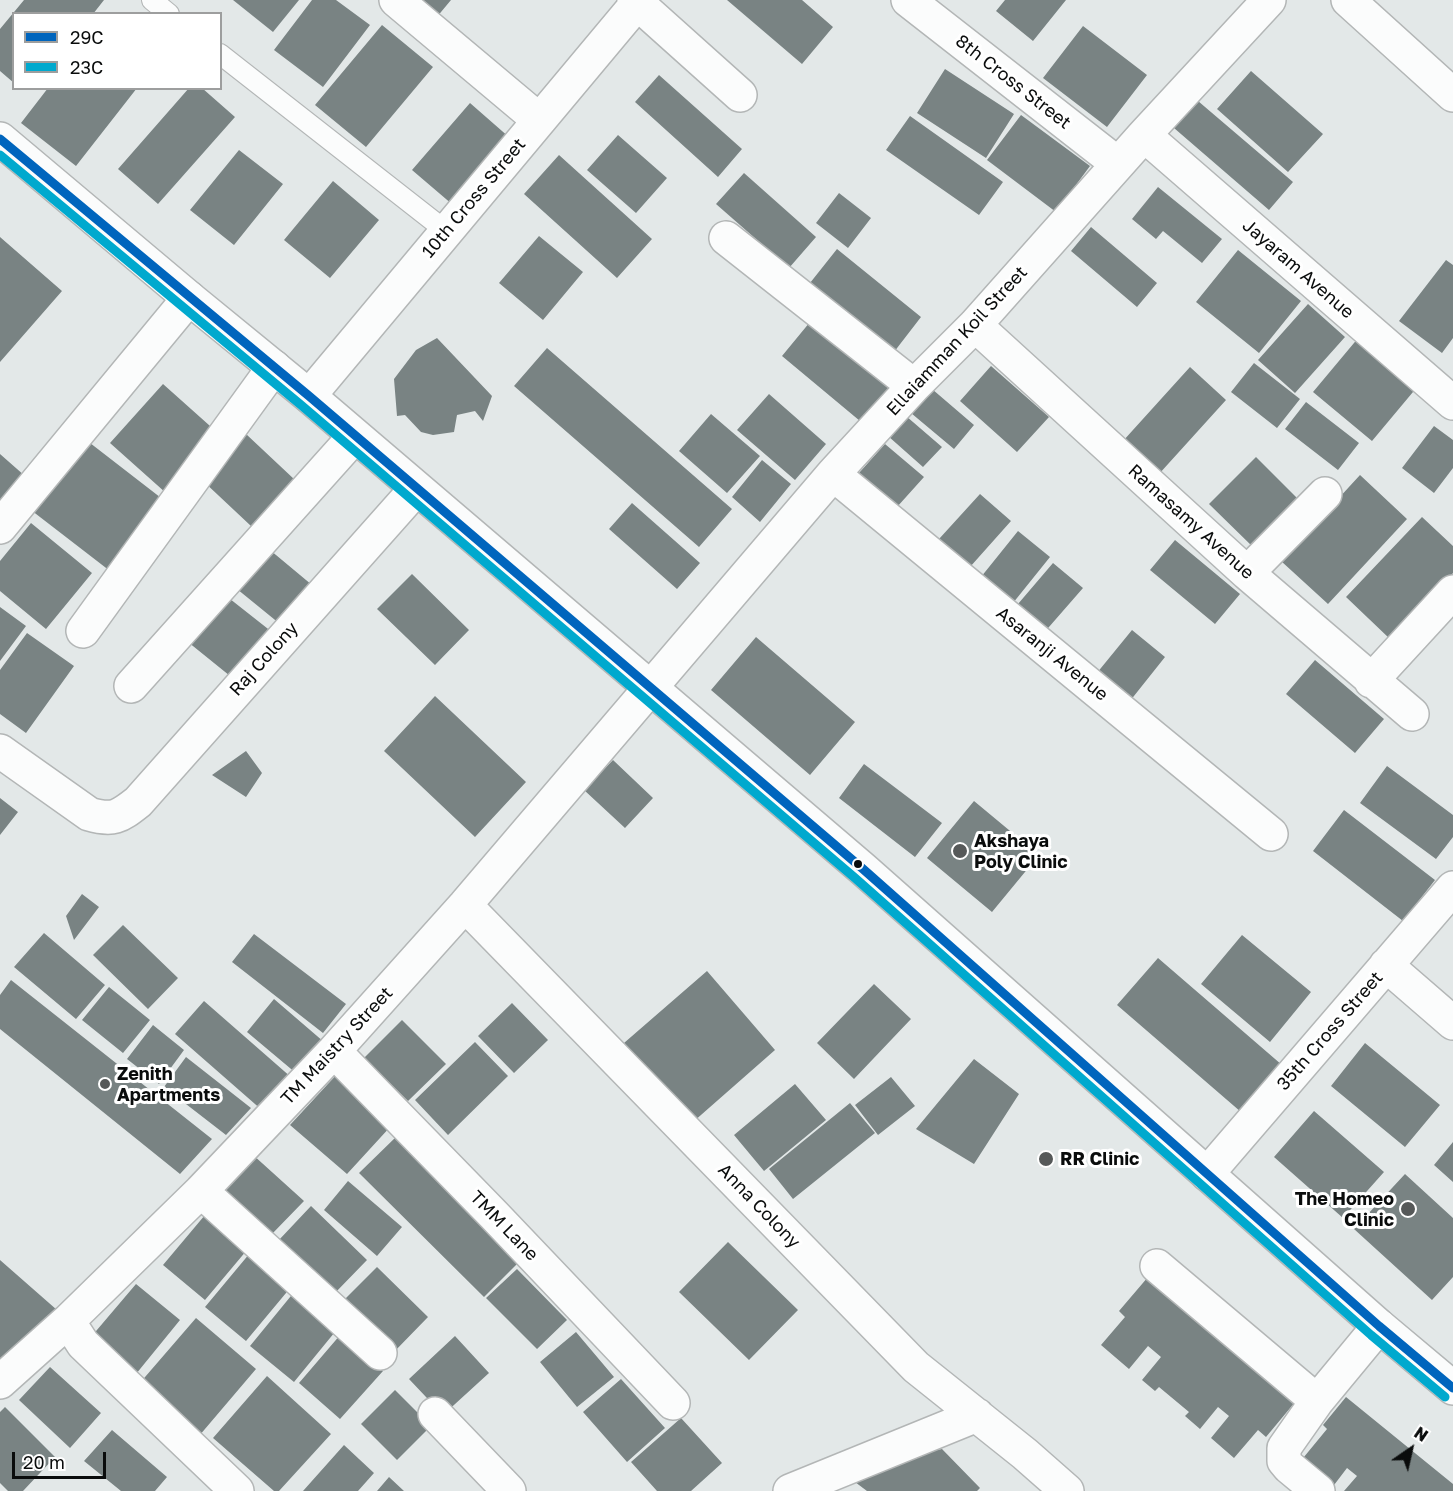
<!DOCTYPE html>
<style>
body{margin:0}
#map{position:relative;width:1453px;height:1491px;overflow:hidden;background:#e3e8e8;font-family:"Golos Text",sans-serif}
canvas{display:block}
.legend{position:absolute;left:12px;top:12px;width:210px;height:78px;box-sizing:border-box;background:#fff;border:2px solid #9d9e9e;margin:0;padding:8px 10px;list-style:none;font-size:18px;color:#0a0c0c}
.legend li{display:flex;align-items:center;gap:12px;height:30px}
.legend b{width:30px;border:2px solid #9d9e9e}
.north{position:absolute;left:1381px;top:1419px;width:60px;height:60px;-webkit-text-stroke:4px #fff;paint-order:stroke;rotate:34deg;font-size:16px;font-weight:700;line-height:24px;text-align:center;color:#0a0c0c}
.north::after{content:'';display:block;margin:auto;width:21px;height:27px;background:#0a0c0c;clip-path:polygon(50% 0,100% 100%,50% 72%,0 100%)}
.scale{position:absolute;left:12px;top:1452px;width:94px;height:27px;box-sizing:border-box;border:3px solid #0a0c0c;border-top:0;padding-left:8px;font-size:18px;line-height:21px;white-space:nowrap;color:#0a0c0c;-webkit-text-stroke:4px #fff;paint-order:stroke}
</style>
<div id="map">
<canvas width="1453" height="1491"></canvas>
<ul class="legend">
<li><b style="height:8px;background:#0065bd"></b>29C</li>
<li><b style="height:8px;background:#00a9ce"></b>23C</li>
</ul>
<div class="north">N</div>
<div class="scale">20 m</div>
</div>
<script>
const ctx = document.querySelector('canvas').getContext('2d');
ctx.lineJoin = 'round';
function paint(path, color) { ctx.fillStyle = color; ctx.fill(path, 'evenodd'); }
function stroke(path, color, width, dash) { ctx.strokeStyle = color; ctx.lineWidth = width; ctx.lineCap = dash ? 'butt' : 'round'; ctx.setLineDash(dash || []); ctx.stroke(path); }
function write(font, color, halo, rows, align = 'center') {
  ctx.font = font + ' "Golos Text",sans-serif'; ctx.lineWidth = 6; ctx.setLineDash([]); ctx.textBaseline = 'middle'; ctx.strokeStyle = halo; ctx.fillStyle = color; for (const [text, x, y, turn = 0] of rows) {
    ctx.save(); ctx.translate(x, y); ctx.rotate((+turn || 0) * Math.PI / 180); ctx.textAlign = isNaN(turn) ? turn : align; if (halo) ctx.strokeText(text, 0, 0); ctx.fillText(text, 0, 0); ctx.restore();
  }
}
paint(new Path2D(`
 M24,0H104L93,14H14V83L0,71V29Z
 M233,0H299L273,32Z
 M312,0H336L370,25L323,87L274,50Z
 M414,0H451L436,18Z
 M727,0H802L833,27L802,64Z
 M1005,0H1066L1033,41L996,11Z
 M382,25L433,67L366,147L315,105Z
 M1083,26L1147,75L1107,127L1043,78Z
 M945,69L1014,114L986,158L917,113Z
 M1251,71L1323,134L1288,172L1217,109Z
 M659,75L742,149L718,177L635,102Z
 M48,88H137L76,166L21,123Z
 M189,88H202L235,117L158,204L118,169Z
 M1198,101L1293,182L1269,210L1174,128Z
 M470,103L510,138L453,205L412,170Z
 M1021,115L1090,166L1056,212L987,160Z
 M910,116L1003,182L979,215L886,150Z
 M618,135L667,178L636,213L587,170Z
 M239,150L283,184L234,245L190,210Z
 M559,155L652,239L617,278L524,194Z
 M744,173L816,237L789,268L716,204Z
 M333,181L379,220L330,278L284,240Z
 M1158,187L1222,239L1202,263L1163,231L1156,239L1132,219Z
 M839,193L871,218L848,248L816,223Z
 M1091,227L1157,283L1137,307L1071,251Z
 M539,236L583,272L543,320L499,283Z
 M0,237L62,291L0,362Z
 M837,249L921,317L894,352L810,283Z
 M1238,250L1301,301L1259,353L1196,302Z
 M1446,260L1453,265V338L1442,353L1399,321Z
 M1308,304L1345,337L1295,393L1258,360Z
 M810,322L889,388L860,421L782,356Z
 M1359,337L1418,386L1372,441L1313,392Z
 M437,338L492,396L483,421L475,411L457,415L454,432L433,435L421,432L405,415L397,416L394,379L416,350Z
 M547,348L732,509L699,547L514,386Z
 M1254,363L1300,399L1277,428L1231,392Z
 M991,366L1049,417L1017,452L960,401Z
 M1190,367L1226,400L1159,474L1123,441Z
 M163,384L219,434L166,493L110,443Z
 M932,389L974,425L954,449L911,413Z
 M769,394L826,444L795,480L737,430Z
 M1306,402L1359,443L1338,470L1285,429Z
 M711,414L760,456L727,493L679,451Z
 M906,416L942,447L923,467L888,436Z
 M1434,426L1453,440V468L1434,493L1402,468Z
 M246,434L295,480L251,526L202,480Z
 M81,436L165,501L110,571L27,507Z
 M885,444L924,477L897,507L859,473Z
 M0,454L25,476L0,504Z
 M1256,457L1301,502L1255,549L1209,504Z
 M762,460L791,484L760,522L732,497Z
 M1360,475L1407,519L1328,604L1281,561Z
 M980,494L1011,521L970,567L939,539Z
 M632,503L700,563L677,589L609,529Z
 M1422,517L1453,546V573L1390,639L1346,597Z
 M31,523L92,573L46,629L0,591V561Z
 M1018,531L1050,557L1013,603L981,577Z
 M1175,540L1240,594L1215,624L1150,570Z
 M270,550L312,585L280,624L237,589Z
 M1053,563L1083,588L1042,635L1012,611Z
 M412,574L469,630L435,665L377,609Z
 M225,595L277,636L240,684L188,642Z
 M0,607L26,626L0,661Z
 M1132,630L1165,657L1126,706L1092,679Z
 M27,633L74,666L26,733L0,714V670Z
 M756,637L855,722L810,775L711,690Z
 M1315,660L1384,719L1355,753L1286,694Z
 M435,696L526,782L475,837L384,751Z
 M246,751L262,773L246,797L212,775Z
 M613,760L653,798L625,828L584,790Z
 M864,764L942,823L915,857L839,798Z
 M1387,766L1453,815V837L1436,859L1360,803Z
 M0,798L18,812L0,835Z
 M974,801L1039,855L992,912L927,858Z
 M1344,810L1435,880L1403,921L1313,851Z
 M82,894L99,907L74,940L66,916Z
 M123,925L178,978L148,1009L93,955Z
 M44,933L105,985L76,1019L14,967Z
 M254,934L346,1004L323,1033L232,962Z
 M1242,935L1311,992L1270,1042L1201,984Z
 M1158,958L1282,1065L1241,1112L1117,1005Z
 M707,971L775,1050L693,1122L624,1043Z
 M11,980L212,1139L180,1174L0,1029V995Z
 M874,984L911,1019L854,1079L817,1043Z
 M109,987L150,1020L123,1053L82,1020Z
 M274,999L324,1042L297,1074L247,1032Z
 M204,1001L292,1078L263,1111L175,1034Z
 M512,1003L548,1040L514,1073L478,1036Z
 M402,1020L446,1064L408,1101L364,1058Z
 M153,1025L184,1050L159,1084L127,1059Z
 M475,1042L508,1076L448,1135L415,1100Z
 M1365,1043L1440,1105L1405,1147L1331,1086Z
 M186,1057L251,1108L226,1135L164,1087Z
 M974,1059L1019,1094L974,1164L916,1129Z
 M339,1072L391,1126L347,1174L290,1125Z
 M891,1077L915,1106L878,1135L855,1105Z
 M795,1084L826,1120L764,1171L734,1135Z
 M850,1103L875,1133L793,1199L769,1169Z
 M1314,1111L1384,1172L1343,1218L1274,1157Z
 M398,1135L522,1259L484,1297L359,1173Z
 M1453,1142V1182L1434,1165Z
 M252,1154L304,1201L271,1235L220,1188Z
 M1405,1174L1453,1218V1277L1432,1300L1354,1229Z
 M348,1181L402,1227L377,1256L324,1210Z
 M311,1206L367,1260L334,1294L278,1241Z
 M205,1215L247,1250L205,1300L163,1265Z
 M728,1242L798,1310L749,1360L679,1292Z
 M250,1253L291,1287L246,1341L205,1307Z
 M0,1260L57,1310L0,1369Z
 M377,1267L428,1317L392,1354L341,1303Z
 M517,1269L567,1320L537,1349L486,1298Z
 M1148,1277L1296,1401L1266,1437L1258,1430L1234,1458L1211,1438L1229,1416L1218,1407L1200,1429L1185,1416L1189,1412L1159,1387L1155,1391L1142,1380L1161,1357L1148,1346L1129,1369L1101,1345L1125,1317L1119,1311Z
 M136,1284L180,1320L136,1374L91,1337Z
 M295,1291L339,1327L294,1382L250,1346Z
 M196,1318L256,1369L199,1436L139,1384Z
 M576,1332L614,1377L577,1407L540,1362Z
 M341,1334L383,1371L340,1419L299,1383Z
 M455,1336L489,1373L443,1415L409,1379Z
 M50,1367L101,1413L70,1448L19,1400Z
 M267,1376L331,1434L279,1491H274L213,1438Z
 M621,1379L665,1428L627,1462L583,1412Z
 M395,1390L431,1426L397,1460L361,1424Z
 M1346,1397L1453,1484V1491H1344L1357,1476L1347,1468L1331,1489L1299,1463L1327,1429L1323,1425Z
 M5,1407L55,1457L23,1491H8L0,1483V1412Z
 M681,1418L722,1463L691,1491H657L631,1462Z
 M112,1430L167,1477L155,1491H121L84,1461Z
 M344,1445L374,1473L358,1491H303Z
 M942,1449L980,1488L977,1491H867L855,1482L910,1455Z
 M389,1477L404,1491H377Z`), '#798383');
const lane = new Path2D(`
 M152,0L169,14
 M220,54L446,231`);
const street = new Path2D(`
 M396,0L539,120
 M634,0L740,95
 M908,0L1118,164
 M1348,0L1453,95
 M1144,135L1453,403
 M726,238L914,386
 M975,325L1247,573L1412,714
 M309,396L640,0
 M833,474L1271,834
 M0,527L189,298
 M1247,573L1325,494
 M83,631L274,367
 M1371,681L1453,592
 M131,686L354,437
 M0,751L89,814C113,821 119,817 138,802L416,489
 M465,905L916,1367L1025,1454L1067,1491
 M1386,965L1453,1023
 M334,1051L494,1215L673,1403
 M1207,1174L1453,888
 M201,1191L380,1353
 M1157,1266L1317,1401
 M68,1321L83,1344L237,1491
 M0,1382L68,1321L201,1191L334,1051L465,905L833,474L914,386L975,325L1144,135L1269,0
 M435,1414L509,1491
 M790,1491L977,1415
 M1318,1491L1289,1467L1284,1461V1448L1317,1401L1379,1326`);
const secondary = new Path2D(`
 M0,139L189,298L309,396L863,869L1379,1326L1453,1388`);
stroke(lane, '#b3b6b6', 22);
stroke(street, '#b3b6b6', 36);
stroke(secondary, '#b3b6b6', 36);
stroke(lane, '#fbfcfc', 20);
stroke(street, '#fbfcfc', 33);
stroke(secondary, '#fbfcfc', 33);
stroke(new Path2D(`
 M0,139L309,396L863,869L1379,1326L1453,1388`), '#0065bd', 9);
stroke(new Path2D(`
 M0,155L301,405L855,878L1371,1335L1445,1397`), '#00a9ce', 9);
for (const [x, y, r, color] of [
 [960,851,8,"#565959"],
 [858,864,5,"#0a0c0c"],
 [105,1084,6,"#565959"],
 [1046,1159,8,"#565959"],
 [1408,1209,8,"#565959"]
]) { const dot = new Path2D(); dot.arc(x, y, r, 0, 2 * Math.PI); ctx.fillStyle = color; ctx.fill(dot); stroke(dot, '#fff', 2); }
write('18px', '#0a0c0c', '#fff', [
 ["8th Cross Street",1013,82,38],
 ["10th Cross Street",474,198,-50],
 ["Jayaram Avenue",1298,269,41],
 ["Ellaiamman Koil Street",957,341,-47],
 ["Ramasamy Avenue",1191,522,42],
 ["Asaranji Avenue",1052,654,39],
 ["Raj Colony",264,659,-48],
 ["35th Cross Street",1330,1031,-49],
 ["TM Maistry Street",337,1046,-47],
 ["Anna Colony",759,1206,46],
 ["TMM Lane",504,1226,46]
]);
write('bold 18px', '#0a0c0c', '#fff', [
 ["Akshaya",974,841],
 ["Poly Clinic",974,862],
 ["Zenith",117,1074],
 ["Apartments",117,1095],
 ["RR Clinic",1060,1159],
 ["The Homeo",1394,1199,"right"],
 ["Clinic",1394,1220,"right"]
], 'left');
</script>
